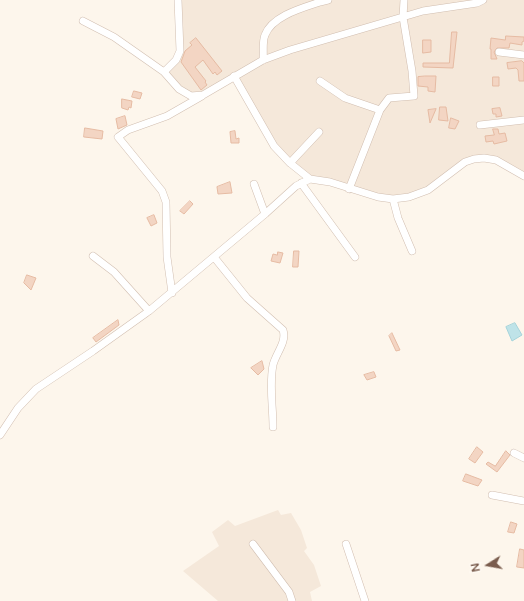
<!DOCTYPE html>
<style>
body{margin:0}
#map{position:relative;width:524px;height:601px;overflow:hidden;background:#fdf6ec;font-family:"Varela Round",sans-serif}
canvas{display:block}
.north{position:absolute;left:468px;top:545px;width:40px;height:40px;-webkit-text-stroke:3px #fffaf3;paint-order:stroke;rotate:259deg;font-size:11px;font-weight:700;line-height:16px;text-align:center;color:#7a5c4d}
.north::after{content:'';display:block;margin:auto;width:14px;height:18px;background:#7a5c4d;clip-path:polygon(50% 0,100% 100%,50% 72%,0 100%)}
</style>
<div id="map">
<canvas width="524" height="601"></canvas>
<div class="north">N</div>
</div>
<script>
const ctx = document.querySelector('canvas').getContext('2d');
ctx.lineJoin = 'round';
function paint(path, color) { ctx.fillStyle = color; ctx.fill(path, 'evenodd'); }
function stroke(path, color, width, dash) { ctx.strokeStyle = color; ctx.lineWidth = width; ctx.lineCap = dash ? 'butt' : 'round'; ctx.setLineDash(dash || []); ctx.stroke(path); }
paint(new Path2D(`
 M178,0H524V175L496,160L475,159L429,190L385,200L310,179L290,164L233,78L203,96H190L164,72L179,55Z
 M278,510L281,515L291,513L301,530L307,548L304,551L314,565L321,586L310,592L312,601H218L183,571L219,546L212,532L228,520L235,526Z`), '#f5e8da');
const water = new Path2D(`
 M515,323L522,335L512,341L506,327Z`);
paint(water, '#bfe3e8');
stroke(water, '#a5d3da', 1);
const building = new Path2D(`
 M452,32H457L453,68L423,67V63H449Z
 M506,36L524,37V41L522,42V45L510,43L509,48H497L494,52L497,59H491V49H490L491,38L505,40Z
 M196,38L222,71L217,75L215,72L213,74L203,60L195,67L206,81L205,82L207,85L201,90L181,62L185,51L192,45L190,43Z
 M423,40H431V52L423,53Z
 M522,61L524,63V81H519L518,70L516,68L508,69L507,63Z
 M425,76H436L435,92L428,91V87L418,86V77Z
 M493,77H499V86H493Z
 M134,91L142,93L140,99L132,97Z
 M122,99L132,101L131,108L129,107L128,110L122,108Z
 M440,107H446L448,121L439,120Z
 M500,108L502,116L496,117V114H493L492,109Z
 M436,109L430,123L428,110Z
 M125,116L127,125L118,129L116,119Z
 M451,118L459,121L455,129L449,128Z
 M85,128L103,131L102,139L84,137Z
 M493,129H498L499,134L505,133L507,141L494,144L493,141L486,142L485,136L494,135Z
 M235,131L236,139L239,138V143H231L230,132Z
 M230,182L232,193L218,194L217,187Z
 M190,201L193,204L184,214L180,211Z
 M154,215L157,223L151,226L147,218Z
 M294,251H299L298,267H293Z
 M278,252L283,253L280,263L271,261L273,254L277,255Z
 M27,275L36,278L31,290L24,283Z
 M118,320L119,325L96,342L93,338Z
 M392,333L400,350L396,351L389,336Z
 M262,361L264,369L258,375L251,368Z
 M374,372L376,377L367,380L364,375Z
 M477,447L483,452L475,463L469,459Z
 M506,451L510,455L497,472L486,464L488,462L495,466Z
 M466,474L482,480L478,486L463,481Z
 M511,522L517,524L514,533L508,532Z
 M520,549L524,550V568L517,567Z`);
paint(building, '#f3d5c3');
stroke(building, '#e6bba3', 1);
const minor = new Path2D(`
 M320,2L328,0
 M83,21L114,37L164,72L179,89L191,96L203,95L263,60L290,50L423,11L477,3L483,0
 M499,52L524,55
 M263,60C264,52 262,42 265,35C272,16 302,8 320,2V0
 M164,72L176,60L180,51L178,0
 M234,76L274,146L290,163L310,179
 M320,81L345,98L380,110
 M480,125L524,120
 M290,163L319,132
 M301,183L355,257
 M254,184L265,214
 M349,189L380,110L389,98L414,96L412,71L403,17L404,0
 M393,199L398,218L412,251
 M93,256L114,272L149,311
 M214,257L247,298L283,330C287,342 276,353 273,365C269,385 273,406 273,427
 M172,293L167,257L166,202L162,191L118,137L128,130L167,116L202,96
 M0,435L18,408L36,389L93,351L149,311L265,214L296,186L310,179L330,182L378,197L393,199L409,197L428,190L465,162L474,159L484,158L496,160L524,176
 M514,453L524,458
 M492,495L524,501
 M253,544L289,592L292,601
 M346,544L365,601`);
stroke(minor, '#d1beb0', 8);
stroke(minor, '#fff', 7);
</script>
